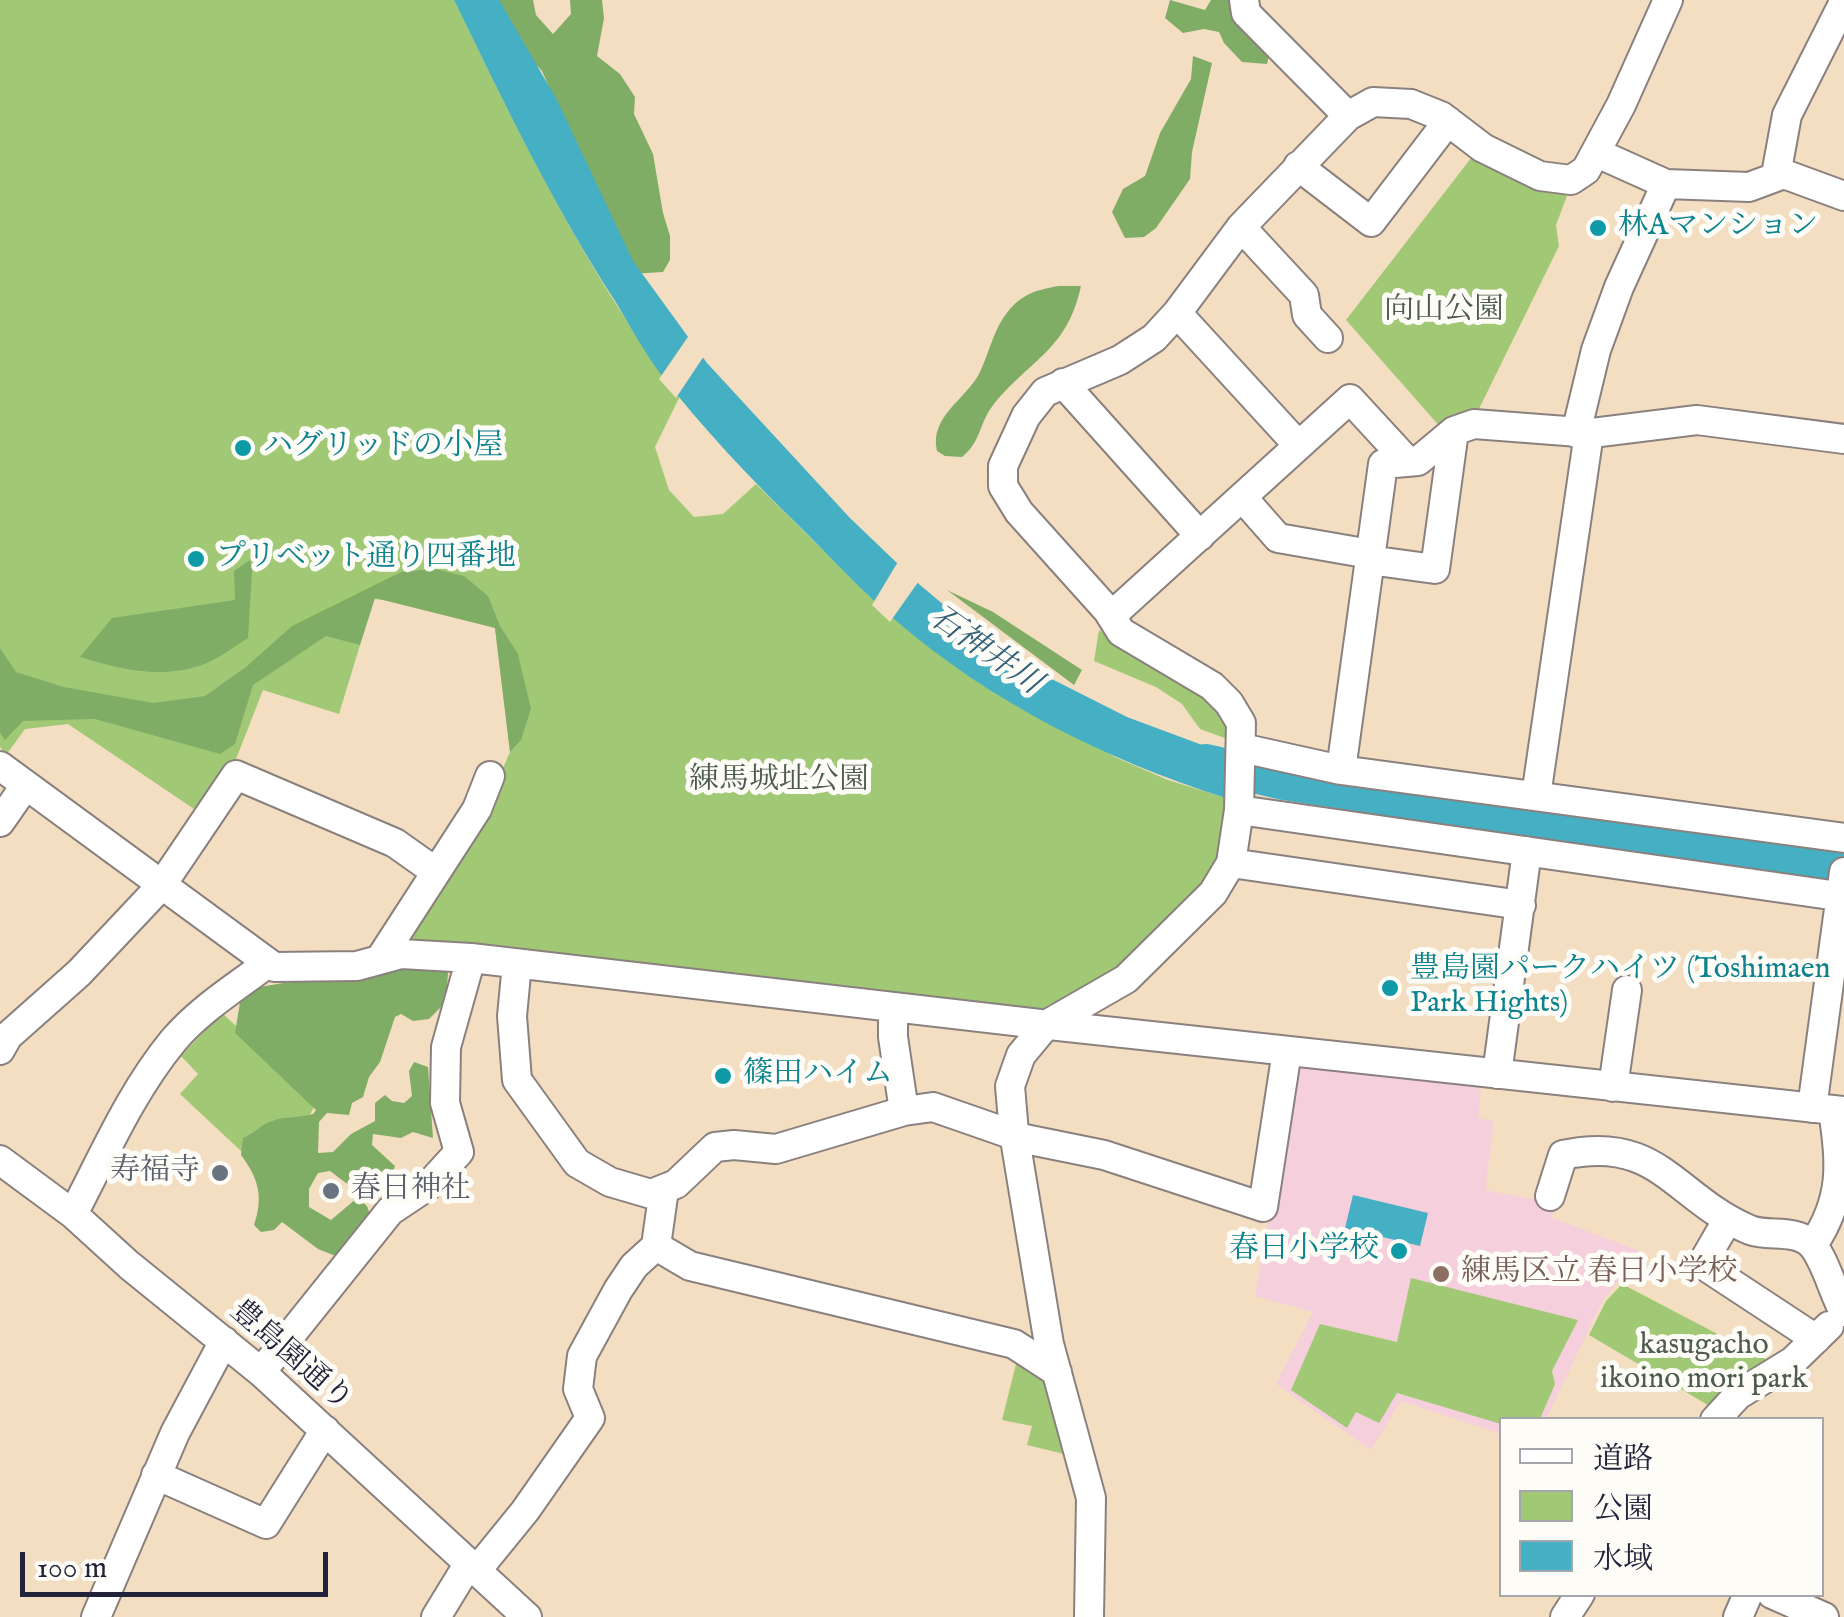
<!DOCTYPE html>
<meta charset="utf-8">
<style>
body{margin:0}
#map{position:relative;width:1844px;height:1617px;overflow:hidden;background:#f3dec2;font-family:"IM FELL English","Noto Serif JP",serif}
canvas{display:block}
.legend{position:absolute;left:1499px;top:1417px;width:325px;height:180px;box-sizing:border-box;background:#fdfcf7;border:2px solid #a5a5ac;margin:0;padding:12px 18px;list-style:none;font-size:30px;color:#22223b}
.legend li{display:flex;align-items:center;gap:20px;height:50px}
.legend b{width:50px;border:2px solid #a5a5ac}
.scale{position:absolute;left:20px;top:1552px;width:308px;height:45px;box-sizing:border-box;border:5px solid #22223b;border-top:0;padding-left:12px;font-size:30px;line-height:35px;white-space:nowrap;color:#22223b;-webkit-text-stroke:8px #fdfcf7;paint-order:stroke}
</style>
<div id="map">
<canvas width="1844" height="1617"></canvas>
<ul class="legend">
<li><b style="height:12px;background:#fff"></b>道路</li>
<li><b style="height:28px;background:#a1c975"></b>公園</li>
<li><b style="height:28px;background:#45afc4"></b>水域</li>
</ul>
<div class="scale">100 m</div>
</div>
<script>
const ctx = document.querySelector('canvas').getContext('2d');
ctx.lineJoin = 'round';
function paint(path, color) { ctx.fillStyle = color; ctx.fill(path, 'evenodd'); }
function stroke(path, color, width, dash) { ctx.strokeStyle = color; ctx.lineWidth = width; ctx.lineCap = dash ? 'butt' : 'round'; ctx.setLineDash(dash || []); ctx.stroke(path); }
function write(font, color, halo, rows, align = 'center') {
  ctx.font = font + ' "IM FELL English","Noto Serif JP",serif'; ctx.lineWidth = 10; ctx.setLineDash([]); ctx.textBaseline = 'middle'; ctx.strokeStyle = halo; ctx.fillStyle = color; for (const [text, x, y, turn = 0] of rows) {
    ctx.save(); ctx.translate(x, y); ctx.rotate((+turn || 0) * Math.PI / 180); ctx.textAlign = isNaN(turn) ? turn : align; if (halo) ctx.strokeText(text, 0, 0); ctx.fillText(text, 0, 0); ctx.restore();
  }
}
paint(new Path2D(`
 M1294,1066L1481,1085L1478,1118L1494,1121L1485,1190L1542,1201L1558,1208L1550,1217L1642,1252L1603,1300L1546,1419L1502,1420L1501,1434L1401,1401L1371,1450L1276,1384L1313,1312L1255,1296Z`), '#f5cfdb');
paint(new Path2D(`
 M0,0H454C504,103 553,204 614,301C635,334 655,366 680,396L655,447L669,490L694,517L723,514L756,484L870,597L1115,757L1168,780L1226,798L1219,859L1198,895L1115,977L1052,1012L400,946L490,798L510,752L495,628C455,614 417,603 374,599L339,714L263,690L236,759L200,813L68,724L25,729L6,755L0,747Z
 M1478,149L1571,185L1556,225L1559,246L1475,417L1442,429L1346,320Z
 M1099,630L1207,693L1222,713L1233,741L1200,729L1182,704L1156,687L1094,661Z
 M222,1013L317,1101L290,1154L256,1165L180,1094L198,1074L181,1056Z
 M1411,1278L1578,1320L1552,1371L1555,1384L1540,1419L1502,1420L1501,1424L1397,1393L1379,1423L1356,1412L1347,1428L1291,1390L1320,1324L1397,1342Z
 M1622,1284L1771,1362L1713,1408L1589,1335L1606,1301Z
 M1018,1356L1044,1372L1068,1455L1027,1445L1032,1426L1002,1420Z`), '#a1c975');
paint(new Path2D(`
 M498,0H533L536,15L553,34L571,14L570,0H602L604,18L597,56L620,74L635,97L634,114L653,154L663,213L670,236V260L663,272L631,274L542,71L529,57Z
 M1170,0L1205,10L1211,0H1244L1270,51L1267,64L1242,62L1224,43L1219,32L1204,29L1183,33L1165,18Z
 M1193,56L1212,63L1192,152L1190,179L1156,228L1144,237L1125,238L1112,212L1123,189L1145,176L1160,133L1191,79Z
 M1058,286H1081C1067,350 1032,358 994,404C979,422 982,441 962,457L945,456L937,451C929,416 967,399 980,372C990,351 994,327 1010,309C1024,293 1038,290 1058,286Z
 M250,560L252,571L248,638C235,646 221,657 207,663C165,680 122,670 80,657L112,618L235,600L234,571Z
 M435,569L464,576L488,596L500,626L518,654L531,709L521,740L510,752L495,628L375,598L360,645L326,636L253,685L235,744L220,754L95,719L23,721L5,740L0,733V648L16,672L64,687L153,703L205,696L246,667L292,626L401,572Z
 M947,590L993,612L1082,670L1074,685Z
 M399,962L441,968L448,973L446,1002L429,1019L413,1021L401,1014L395,1017L380,1062L369,1077L363,1097L352,1103L349,1115L327,1113L319,1122L318,1153L333,1152L351,1134L375,1121V1103L385,1095L392,1101L404,1103L412,1096L409,1071L414,1062L428,1067L433,1138L413,1132L401,1138L373,1134L372,1145L395,1166L392,1174L382,1179L366,1176L350,1186L330,1171L318,1173L309,1189V1207L331,1220L357,1198L367,1206L371,1217L343,1259L318,1249L282,1222L274,1230L261,1232L254,1225C264,1196 258,1178 241,1155L243,1138C254,1134 261,1124 272,1121C284,1116 300,1118 313,1114L316,1110L235,1033L240,1002L248,989L283,983L371,975Z`), '#80ad66');
paint(new Path2D(`
 M454,0H499L557,100L633,261L707,363L850,518L920,585L975,631L1026,666L1127,717L1229,755L1226,798C1106,760 990,702 894,619C862,591 832,559 802,529C752,480 702,428 659,372C643,350 629,324 615,301C553,205 504,103 454,0Z
 M1353,1195L1428,1213L1420,1246L1345,1228Z`), '#45afc4');
paint(new Path2D(`
 M692,331L706,353L676,398L659,379Z
 M899,560L921,578L890,622L872,605Z`), '#f3dec2');
stroke(new Path2D(`
 M1206,763L1284,781L1844,869`), '#45afc4', 38);
const minor = new Path2D(`
 M1244,0L1246,13L1348,116
 M1597,153L1666,184L1749,187L1784,174L1844,196
 M1298,166L1371,222L1448,121
 M1776,175L1787,115L1844,2
 M1241,227L1304,295L1307,315L1328,338
 M1177,313L1298,445
 M1063,383L1200,536
 M1576,433L1596,350L1619,287L1666,184
 M1242,497L1278,538L1370,554
 M1369,560L1435,569L1454,431
 M1111,616L1350,399L1408,462
 M1242,748L1341,770L1844,838
 M0,766L274,967L357,966L401,954L471,958L1040,1024L1844,1111
 M1341,770L1383,464L1418,461L1454,431L1474,424L1592,433L1697,420L1844,439
 M1536,796L1589,433
 M1239,810L1844,897
 M0,822L25,786
 M1231,863L1521,905
 M380,959L477,809L490,776
 M517,964L512,1016L517,1080L577,1163L610,1182L651,1194L676,1184L715,1147L734,1145L776,1149L904,1111L933,1107L1025,1139L1104,1155L1263,1207L1287,1051
 M893,1007V1037L904,1111
 M0,1050L8,1036L79,973L161,886L236,775L395,843L436,872
 M1497,1074L1527,851
 M1613,1087L1627,990
 M1812,1108L1844,872
 M0,1160L73,1214L129,1265L261,1372L527,1617
 M1550,1196L1563,1155C1659,1134 1674,1198 1750,1230C1768,1237 1794,1229 1810,1243C1824,1255 1834,1295 1844,1312
 M73,1214C104,1155 131,1092 173,1041C199,1010 236,987 268,963
 M1728,1219L1702,1264L1816,1339
 M1813,1245C1844,1198 1841,1165 1833,1110
 M656,1246L690,1266L1014,1344L1057,1372
 M261,1372L390,1211L429,1185L459,1152L445,1103L446,1047L471,958
 M1715,1420L1738,1395L1793,1361L1829,1326
 M156,1475L266,1524L325,1430
 M477,1570L525,1511L590,1418L578,1389L582,1356L618,1290L634,1266L656,1246L664,1189
 M1772,1594L1824,1617
 M96,1617L175,1433L224,1341
 M436,1617L469,1563
 M1089,1617L1091,1498L1049,1344L1014,1133L1010,1086L1021,1055L1046,1025L1126,979L1213,893L1231,863L1239,810L1241,723L1229,703L1212,686L1121,632L1108,611L1019,512L1003,486V466L1026,416L1045,392L1120,360L1154,338L1177,313L1241,227L1348,116L1373,102L1411,104L1441,116L1483,148L1540,176L1571,180L1586,170L1621,105L1668,0
 M1565,1617L1580,1594
 M1738,1617L1748,1594`);
stroke(minor, '#8a807e', 32);
stroke(minor, '#fff', 28);
for (const [x, y, r, color] of [
 [1598,228,10,"#0f9aa8"],
 [243,448,10,"#0f9aa8"],
 [196,559,10,"#0f9aa8"],
 [1390,988,10,"#0f9aa8"],
 [723,1076,10,"#0f9aa8"],
 [220,1173,10,"#6b7280"],
 [331,1191,10,"#6b7280"],
 [1399,1251,10,"#0f9aa8"],
 [1441,1274,10,"#8d6e63"]
]) { const dot = new Path2D(); dot.arc(x, y, r, 0, 2 * Math.PI); ctx.fillStyle = color; ctx.fill(dot); stroke(dot, '#fdfcf7', 4); }
write('30px', '#0d838f', '#fdfcf7', [
 ["林Aマンション",1618,228],
 ["ハグリッドの小屋",263,448],
 ["プリベット通り四番地",216,559],
 ["豊島園パークハイツ (Toshimaen",1410,971],
 ["Park Hights)",1410,1005],
 ["篠田ハイム",743,1076],
 ["春日小学校",1379,1251,"right"]
], 'left');
write('30px', '#4e5c4f', '#fdfcf7', [
 ["向山公園",1444,312],
 ["練馬城址公園",779,782],
 ["kasugacho",1704,1347],
 ["ikoino mori park",1704,1381]
]);
write('30px', '#5b616d', '#fdfcf7', [
 ["寿福寺",200,1173],
 ["春日神社",351,1191,"left"]
], 'right');
write('30px', '#785e54', '#fdfcf7', [
 ["練馬区立 春日小学校",1461,1274]
], 'left');
write('30px', '#22223b', '#fdfcf7', [
 ["豊島園通り",290,1357,41]
]);
write('italic 32px', '#326179', '#fdfcf7', [
 ["石神井川",984,652,35]
]);
</script>
